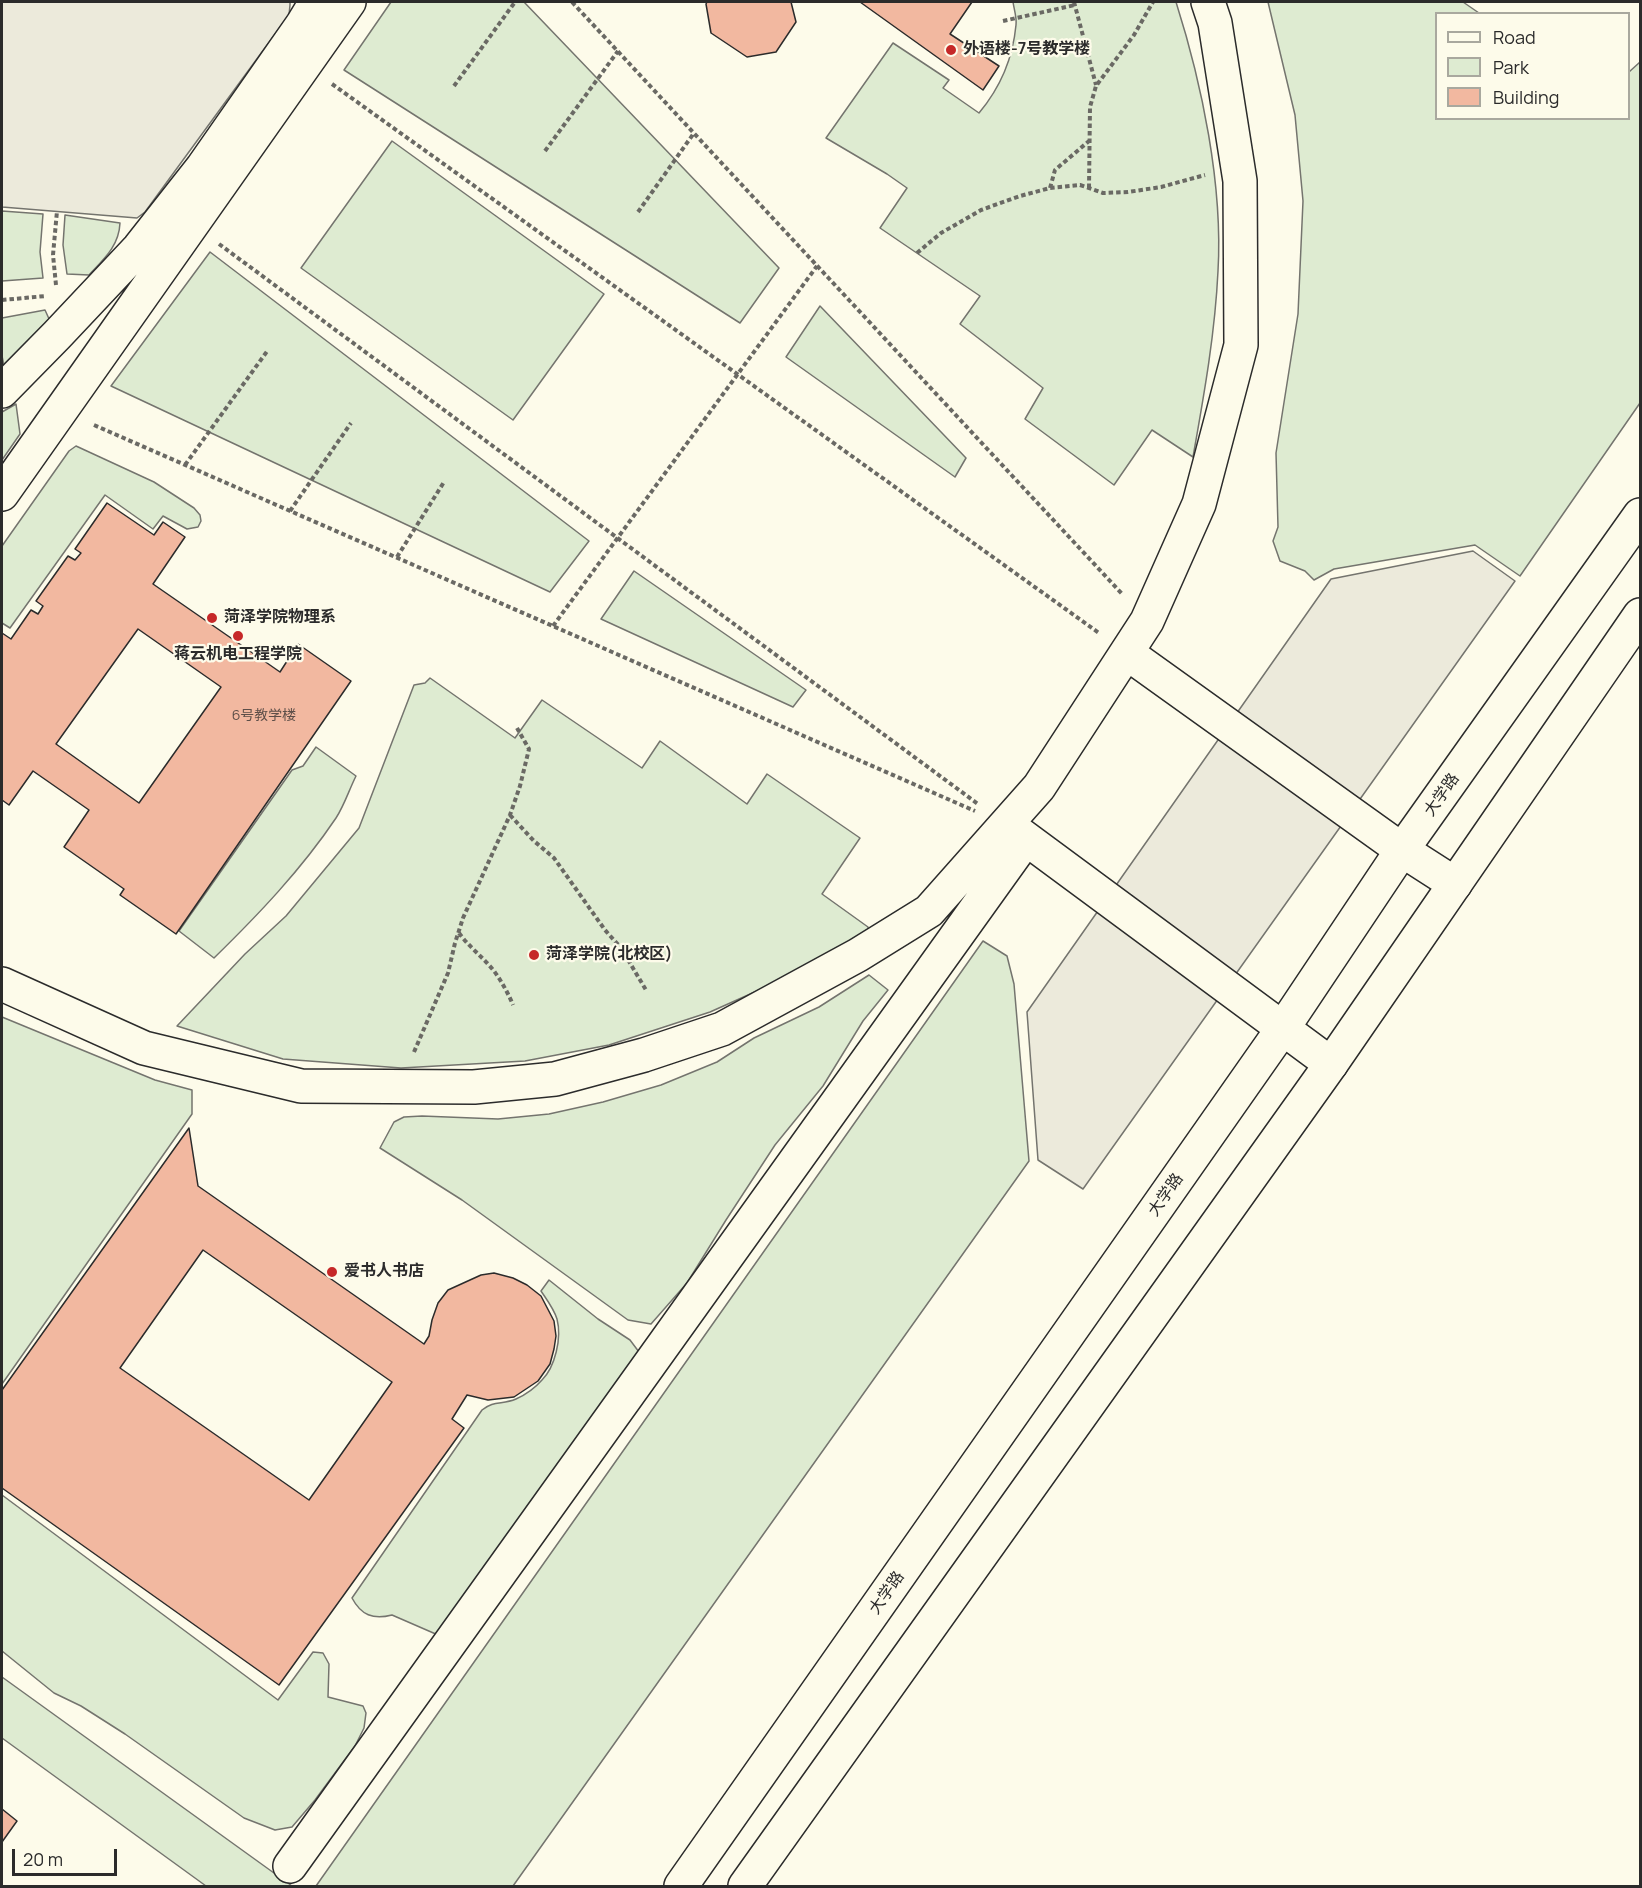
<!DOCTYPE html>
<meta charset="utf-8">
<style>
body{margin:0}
#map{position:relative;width:1642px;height:1888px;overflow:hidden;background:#fdfbea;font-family:Manrope,sans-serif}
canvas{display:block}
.frame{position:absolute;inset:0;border:3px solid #2b2b2b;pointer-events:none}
.legend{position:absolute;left:1435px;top:12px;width:195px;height:108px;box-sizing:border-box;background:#fdfbea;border:2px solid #a9a89e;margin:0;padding:8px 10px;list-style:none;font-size:18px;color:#2b2b2b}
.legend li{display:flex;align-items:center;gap:12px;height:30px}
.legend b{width:30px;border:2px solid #a9a89e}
.scale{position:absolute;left:12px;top:1849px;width:105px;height:27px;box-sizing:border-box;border:3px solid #2b2b2b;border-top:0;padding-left:8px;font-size:18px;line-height:21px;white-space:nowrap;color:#2b2b2b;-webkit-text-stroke:4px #fdfbea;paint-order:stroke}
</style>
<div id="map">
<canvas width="1642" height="1888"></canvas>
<div class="frame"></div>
<ul class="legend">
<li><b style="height:8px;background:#fdfbea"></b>Road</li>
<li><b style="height:16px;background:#deebd1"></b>Park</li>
<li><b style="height:16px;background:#f2b8a0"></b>Building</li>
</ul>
<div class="scale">20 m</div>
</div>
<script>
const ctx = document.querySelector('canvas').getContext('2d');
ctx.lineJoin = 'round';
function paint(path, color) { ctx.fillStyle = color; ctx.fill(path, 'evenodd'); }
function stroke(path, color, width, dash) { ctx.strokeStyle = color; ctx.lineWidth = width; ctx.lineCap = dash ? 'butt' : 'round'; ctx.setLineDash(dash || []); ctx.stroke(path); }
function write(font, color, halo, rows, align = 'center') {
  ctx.font = font + ' Manrope,"Noto Sans SC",sans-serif'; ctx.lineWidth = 4.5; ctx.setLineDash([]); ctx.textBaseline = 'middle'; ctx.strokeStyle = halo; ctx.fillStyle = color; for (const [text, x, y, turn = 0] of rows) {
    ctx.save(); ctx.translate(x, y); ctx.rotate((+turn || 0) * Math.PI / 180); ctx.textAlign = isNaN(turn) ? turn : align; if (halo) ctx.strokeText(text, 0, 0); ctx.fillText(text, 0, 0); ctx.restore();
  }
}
const green = new Path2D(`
 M391,2H524L779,268L740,323L344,70Z
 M1013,2H1176C1202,84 1223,185 1218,271C1215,334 1204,395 1193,457L1152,430L1114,485L1025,419L1043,388L960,324L980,296L880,228L907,188L887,174L826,138L893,43L949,80L943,88L979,113C1000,88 1013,57 1016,25C1017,18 1014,9 1013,2Z
 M1268,2H1463L1479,13L1436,14V118H1628L1629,72L1640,62V403L1520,576L1475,545L1334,569L1314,580L1305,571L1280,561L1273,541L1278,527L1276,453L1298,314L1303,201L1295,115Z
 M392,141L604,294L513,420L301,268Z
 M2,211L43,214L40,252L43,278L2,281Z
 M65,215L120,223C119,246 104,259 89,275L67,274L63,245Z
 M210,252L589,541L550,592L111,386Z
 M820,306L966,458L955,477L786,357Z
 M45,310L50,321L4,366L2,356V318Z
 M16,404L20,434L2,460V412Z
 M76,446L154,482L194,508L200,515L201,521L198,527L187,529L163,516L153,529L105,495L10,628L2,623V546L69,451Z
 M634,571L806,690L793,707L601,619Z
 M430,678L515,738L542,700L642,768L660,741L747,804L767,774L860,838L822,894L868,927V936L804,970L710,1012L609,1045L525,1061L401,1068L283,1059L177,1026L245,954L286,916L359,828L414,685L425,683Z
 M316,747L356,776C349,790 344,806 336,818C301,870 258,915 214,958L179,931L292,770L303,766Z
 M983,941L1007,956L1014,984L1029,1161L513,1886H316Z
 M869,975L888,990L863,1021L823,1086L775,1145L726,1220L687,1283L651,1324L628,1320L462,1200L380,1148L394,1122L404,1117L422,1116L498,1119L549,1114L603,1102L661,1085L717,1062L754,1038L819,1007Z
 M2,1017L155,1080L192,1090V1114L2,1384Z
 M549,1280L598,1319L630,1340L639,1352L438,1635L392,1615C373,1620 361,1615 352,1598L482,1410C494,1400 502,1405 516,1399C525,1395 535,1388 542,1380C555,1367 562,1338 557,1319C554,1309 547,1300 541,1291Z
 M2,1495L278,1700L313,1652L323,1653L329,1664L328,1697L363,1706L366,1713L364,1728L355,1746L315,1800L292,1827L275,1830L244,1818L125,1734L81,1706L54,1693L2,1651Z
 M2,1677L292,1886H206L2,1738Z`);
paint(green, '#deebd1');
stroke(green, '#74746e', 1.5);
const parking = new Path2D(`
 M2,2H290V5L289,15L145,212L137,218L2,207Z
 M1473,551L1515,581L1083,1189L1038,1160L1027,1012L1331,579Z`);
paint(parking, '#eceadb');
stroke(parking, '#74746e', 1.5);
const building = new Path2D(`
 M707,2H791L796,22L776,52L747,57L711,33L706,4Z
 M860,2H972L950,34L999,66L983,90Z
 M107,503L154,535L163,522L185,537L153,584L280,672L298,644L351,681L176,934L120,895L124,889L64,847L89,810L33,771L9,805L2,800V633L11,639L31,610L38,614L43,606L36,601L68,556L75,560L81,553L75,549ZM138,629L221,687L139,803L56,744Z
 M189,1128L198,1186L424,1344L429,1336L432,1320L438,1303L448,1290L481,1275L494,1273L513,1278L527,1285L541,1296L554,1321L556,1336L554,1349L550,1364L538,1381L514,1397L488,1400L467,1395L452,1419L464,1428L279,1685L2,1488V1390ZM203,1250L392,1382L309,1500L120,1368Z
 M2,1809L17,1821L2,1842Z`);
paint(building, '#f2b8a0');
stroke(building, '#2b2b2b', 1.5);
const minor = new Path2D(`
 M2,391L57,335L139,248L202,168L302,25L316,2
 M2,494L349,2
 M1127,653L1402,850L1455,884
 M1009,826L1331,1064
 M2,984L144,1048L301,1086L474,1087L555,1079L644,1055L722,1029L858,955L929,911L1039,787L1147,621L1199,504L1241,345L1240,181L1215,23L1208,2
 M290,1866L1026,839`);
const major = new Path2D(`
 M681,1886L1283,1028L1402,850L1640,515
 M745,1886L1331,1064L1640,615`);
stroke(minor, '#2b2b2b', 36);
stroke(major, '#2b2b2b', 36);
stroke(new Path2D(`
 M572,2L1123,595
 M1074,2L1096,85
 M1003,21L1075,5
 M332,84L1099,633
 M454,86L515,2
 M545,151L618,51
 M1050,188L1055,170L1089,141
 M1089,188L1090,107L1096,86L1134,35L1153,2
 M638,212L694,133
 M219,244L978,804
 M917,253L941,233L981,210L1020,196L1050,188L1080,185L1103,193L1128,192L1161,187L1205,175
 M56,285L53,255L57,211
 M2,300L46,296
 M94,425L975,811
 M185,465L268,350
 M290,511L351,423
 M397,557L444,482
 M553,626L817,266
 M510,815L534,841L554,858L605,930L621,948L646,990
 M459,933C469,947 483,957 494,971C502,982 508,993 513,1005
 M414,1052L448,973L455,943L463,918L510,815L520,786L529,749L517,728`), '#6a6964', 4, [4.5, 3]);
stroke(minor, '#fdfbea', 33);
stroke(major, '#fdfbea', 33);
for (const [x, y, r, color] of [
 [951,50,6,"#c62828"],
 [212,618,6,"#c62828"],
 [238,636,6,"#c62828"],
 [534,955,6,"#c62828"],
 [332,1272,6,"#c62828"]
]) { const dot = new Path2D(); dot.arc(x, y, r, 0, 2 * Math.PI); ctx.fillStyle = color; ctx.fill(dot); stroke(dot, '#fdfbea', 2); }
write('14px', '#5d4e48', null, [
 ["6号教学楼",264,716]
]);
write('bold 16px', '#2b2b2b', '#fdfbea', [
 ["外语楼-7号教学楼",963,50],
 ["菏泽学院物理系",224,618],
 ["蒋云机电工程学院",238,655,"center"],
 ["菏泽学院(北校区)",546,955],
 ["爱书人书店",344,1272]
], 'left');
write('16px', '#2b2b2b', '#fdfbea', [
 ["大学路",1442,795,-55],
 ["大学路",1166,1195,-55],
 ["大学路",887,1593,-55]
]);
</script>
